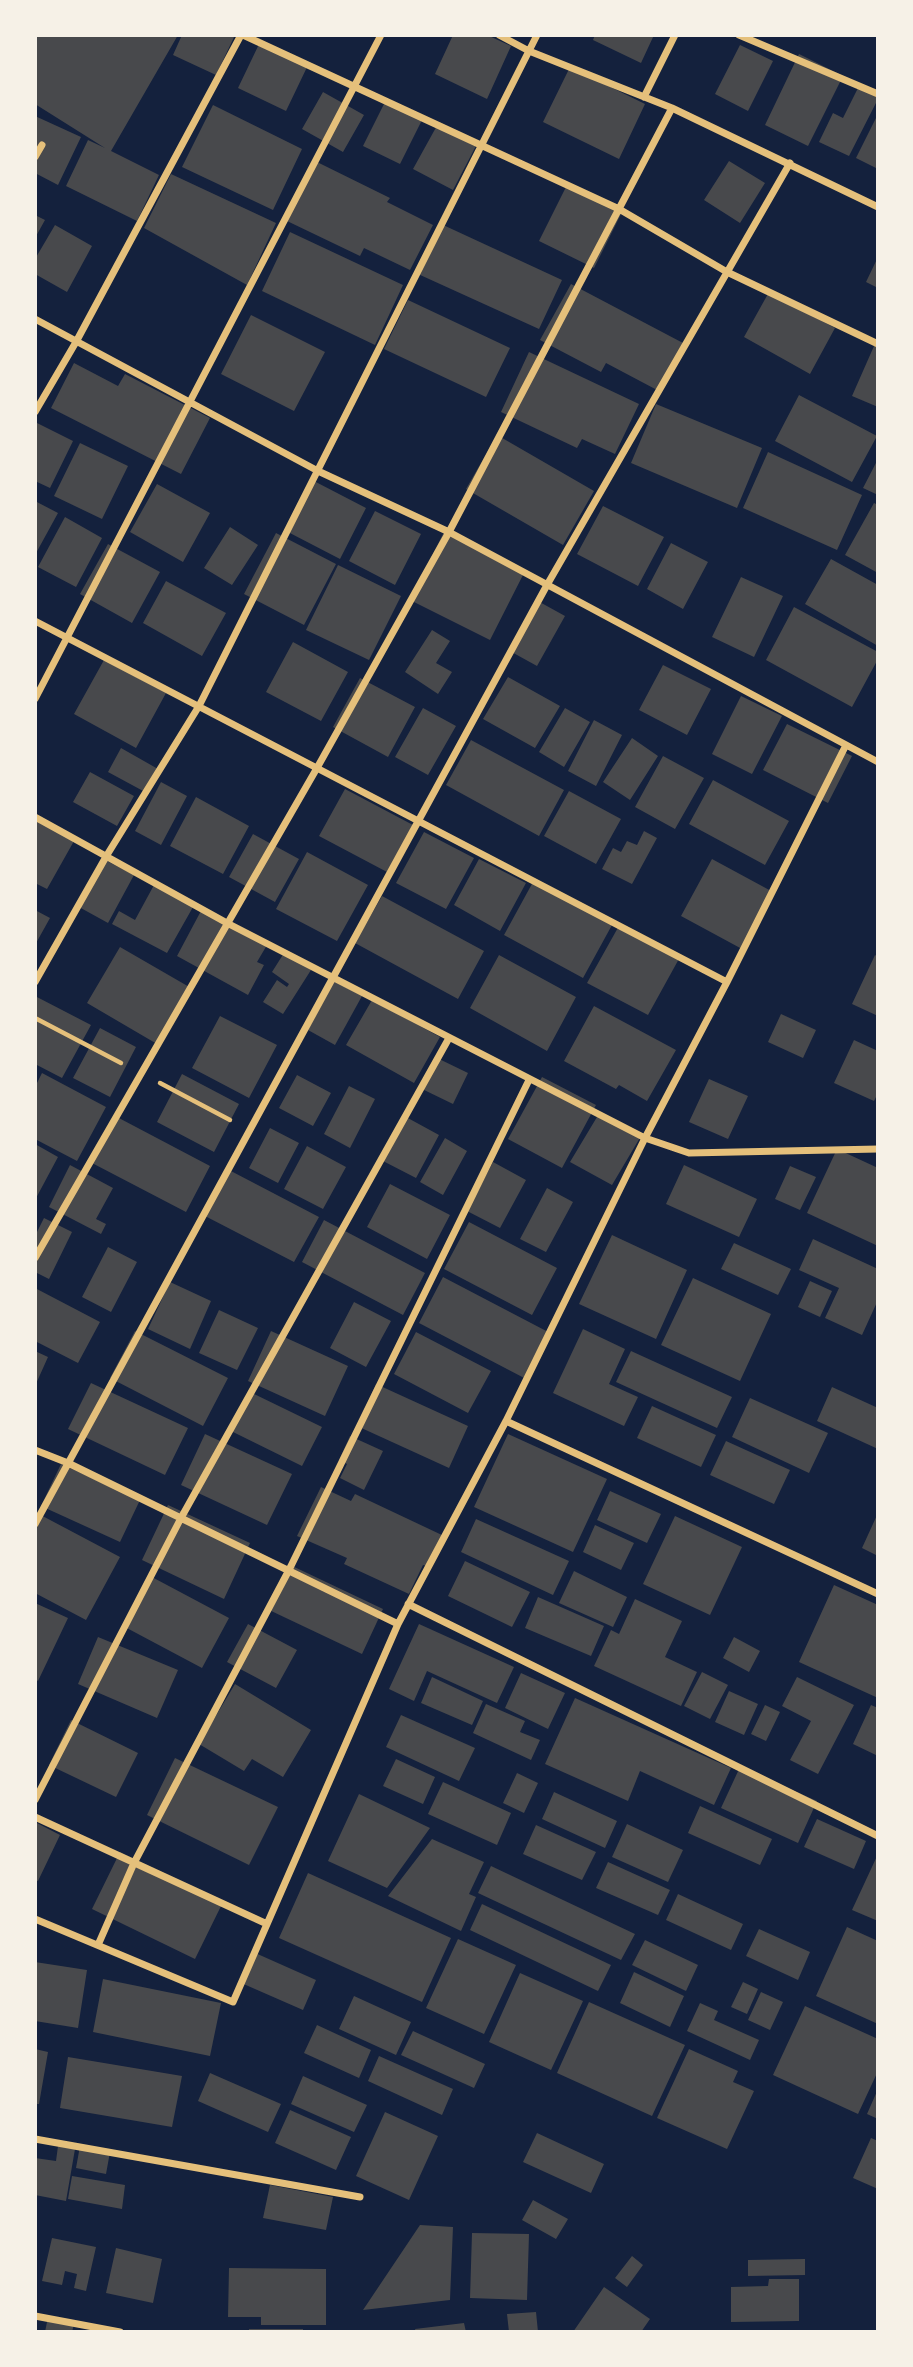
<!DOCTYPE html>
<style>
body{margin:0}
#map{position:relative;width:913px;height:2367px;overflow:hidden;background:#14213d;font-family:"PT Sans",sans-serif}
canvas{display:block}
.frame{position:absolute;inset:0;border:37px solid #f6f1e7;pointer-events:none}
</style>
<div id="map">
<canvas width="913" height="2367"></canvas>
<div class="frame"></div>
</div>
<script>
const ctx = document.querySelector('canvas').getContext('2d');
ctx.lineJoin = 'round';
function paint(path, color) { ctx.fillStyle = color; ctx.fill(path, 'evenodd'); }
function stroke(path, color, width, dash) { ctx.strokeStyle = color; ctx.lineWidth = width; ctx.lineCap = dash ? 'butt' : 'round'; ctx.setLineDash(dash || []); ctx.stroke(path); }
paint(new Path2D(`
 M35,35H178L111,151L159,175L137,221L66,186L88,140L105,148L35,104Z
 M182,35H235L216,75L173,55Z
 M453,35H487L511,46L487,99L435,74Z
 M595,35H654L641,63L593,40Z
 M261,40L309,63L286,111L238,88Z
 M740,45L773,61L748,111L715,94Z
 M799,54L843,76L808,146L765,125Z
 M570,67L645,104L619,159L543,122Z
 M860,84L878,93V99L849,156L819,142L833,113L843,118Z
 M323,92L364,115L343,152L302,129Z
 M385,102L422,120L400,164L363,146Z
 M213,105L302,149L273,210L182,167Z
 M878,114V169L856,158Z
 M35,116L81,137L58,185L35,173Z
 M439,122L478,142L453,190L413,169Z
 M729,161L765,183L740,223L704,200Z
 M317,162L390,198L387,202L433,225L410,270L364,248L360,256L287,221Z
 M171,174L276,223L247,285L144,228Z
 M567,185L622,212L594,268L539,241Z
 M35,215L45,220L35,238Z
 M441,224L562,280L539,329L418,274Z
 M55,225L92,246L67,292L35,274V259Z
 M290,232L403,285L375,345L262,291Z
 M878,257V288L866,282Z
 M571,284L683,343L657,390L606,363L601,372L540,340Z
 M769,292L835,328L810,374L744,337Z
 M408,300L510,348L486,397L384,349Z
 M251,315L325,352L294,411L221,374Z
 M878,337V407L852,396Z
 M529,352L639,404L615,454L582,439L577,448L501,412Z
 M74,363L118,386L125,374L210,418L181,474L51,408Z
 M799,395L877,436L852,482L775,441Z
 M656,404L762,448L737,508L631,463Z
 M35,422L73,441L50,488L35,481Z
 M497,435L594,491L563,545L466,489Z
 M80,443L128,466L102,519L54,496Z
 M768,452L862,495L837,550L743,508Z
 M878,459V495L863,488Z
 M312,480L366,508L340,559L286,531Z
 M157,484L210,513L183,562L130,532Z
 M35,501L58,513L35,555Z
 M874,503L878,505V573L845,555Z
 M603,506L664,537L638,586L577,554Z
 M375,511L421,534L395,585L349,561Z
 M65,517L102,538L76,587L38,567Z
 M230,527L258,545L232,585L204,568Z
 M444,532L524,573L490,640L410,600Z
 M276,533L336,564L304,625L244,594Z
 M671,543L708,562L683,609L647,589Z
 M108,544L160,572L132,623L80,594Z
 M831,559L878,585V646L805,604Z
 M338,565L401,596L369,660L306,630Z
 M741,577L783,596L754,657L712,637Z
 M166,581L226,613L202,656L143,623Z
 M536,600L565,616L537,666L508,650Z
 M794,607L878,652V659L852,707L766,660Z
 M432,630L450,641L436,663L452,672L438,694L405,672Z
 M293,642L348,672L321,721L266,692Z
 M104,660L166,693L136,748L74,714Z
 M663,665L711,689L687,735L639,710Z
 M508,677L560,706L535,748L483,719Z
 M360,678L415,707L388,757L333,727Z
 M741,696L782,716L752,774L712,754Z
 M423,708L456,726L428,775L395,757Z
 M565,708L590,722L564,767L539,752Z
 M594,720L622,735L596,786L568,771Z
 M787,724L852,756L828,803L763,770Z
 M632,738L658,756L630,800L603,782Z
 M471,740L564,790L539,836L446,785Z
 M121,748L158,769L145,792L108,772Z
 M663,756L704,778L675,829L635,807Z
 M90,772L134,796L117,826L73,802Z
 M713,780L789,821L765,865L689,824Z
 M161,782L187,796L161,845L135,831Z
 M345,789L413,825L387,872L319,836Z
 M569,791L621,819L596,864L544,836Z
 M196,797L249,826L223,874L170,846Z
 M35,820L74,841L47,889L35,883Z
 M644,831L657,838L632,884L602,869L613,848L621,852L627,841L637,845Z
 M424,832L474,858L446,909L396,883Z
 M253,834L299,859L275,902L229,877Z
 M307,852L368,885L337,941L276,909Z
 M479,859L526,883L500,931L454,905Z
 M712,859L773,892L742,949L681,916Z
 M105,860L134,875L108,923L79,907Z
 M533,882L612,925L583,978L504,935Z
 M154,885L193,907L167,953L112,924L119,911L135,920Z
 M382,896L484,951L458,999L355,943Z
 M202,909L267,945L257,962L264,965L248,995L177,956Z
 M35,910L50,918L35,945Z
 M620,924L680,957L648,1015L587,983Z
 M120,947L191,988L157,1044L87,1003Z
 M284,953L311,970L283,1014L263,1002L277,980L287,987L289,984L272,972Z
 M499,955L576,997L547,1051L470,1008Z
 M875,955L878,957V1016L852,1004Z
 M334,981L362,996L335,1045L308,1030Z
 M35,996L91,1025L62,1078L35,1064Z
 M372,1000L440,1037L414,1083L346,1045Z
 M594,1006L676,1050L647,1101L619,1085L616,1089L564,1061Z
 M781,1014L816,1030L803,1058L768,1042Z
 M220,1016L277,1045L249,1098L192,1068Z
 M100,1028L136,1047L110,1097L73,1078Z
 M854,1040L878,1051V1093L874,1101L834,1083Z
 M435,1057L468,1073L453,1104L420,1088Z
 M42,1073L106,1107L77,1161L35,1139V1087Z
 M182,1074L239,1104L214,1152L157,1122Z
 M297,1075L331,1093L313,1126L279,1108Z
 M542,1077L596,1105L562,1168L508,1139Z
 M709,1079L748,1096L728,1139L689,1122Z
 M349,1086L375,1099L350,1148L324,1134Z
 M600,1112L641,1136L612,1185L570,1162Z
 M117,1117L210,1166L186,1212L92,1163Z
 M406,1117L439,1135L416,1178L383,1161Z
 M270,1128L299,1143L278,1183L249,1168Z
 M445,1138L467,1151L443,1195L420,1182Z
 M35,1144L58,1157L35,1200Z
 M307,1146L346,1167L323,1209L284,1189Z
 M837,1149L878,1168V1246L807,1213Z
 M493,1162L526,1180L500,1228L467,1211Z
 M70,1165L113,1188L96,1219L106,1224L101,1234L49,1207Z
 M684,1165L757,1199L739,1237L666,1204Z
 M790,1166L816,1177L800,1210L775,1199Z
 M229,1170L319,1217L294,1262L205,1216Z
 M390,1184L450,1215L427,1259L367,1227Z
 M547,1188L573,1202L546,1252L520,1239Z
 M44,1218L72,1232L49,1279L35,1272V1236Z
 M324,1220L425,1273L403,1315L302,1262Z
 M469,1222L557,1268L532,1315L444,1269Z
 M612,1235L687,1270L656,1339L579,1304Z
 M813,1239L878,1269V1300L862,1335L825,1318L839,1288L799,1270Z
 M734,1243L791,1269L778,1295L721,1269Z
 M108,1247L137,1262L111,1312L82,1297Z
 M443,1277L552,1334L528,1380L419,1323Z
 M693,1278L771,1314L740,1381L661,1345Z
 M810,1281L832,1291L820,1317L798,1307Z
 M170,1282L211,1301L190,1349L148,1329Z
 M35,1288L100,1322L78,1363L35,1341Z
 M354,1302L391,1321L366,1367L330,1348Z
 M219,1310L258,1328L237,1370L199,1353Z
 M583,1329L625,1349L609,1384L638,1397L624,1426L553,1393Z
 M135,1331L228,1378L203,1426L110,1378Z
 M271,1331L348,1366L325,1416L248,1381Z
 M416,1332L491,1371L468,1413L394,1374Z
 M35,1351L48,1357L35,1386Z
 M631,1351L732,1397L717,1428L616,1382Z
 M91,1383L188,1428L165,1475L68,1429Z
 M376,1384L468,1426L449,1468L357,1426Z
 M832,1387L878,1408V1449L817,1421Z
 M250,1392L322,1427L302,1466L231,1431Z
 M750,1398L828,1433L809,1473L732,1437Z
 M652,1406L716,1435L701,1467L637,1438Z
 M205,1434L292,1474L267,1525L181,1485Z
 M508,1434L607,1479L573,1552L474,1507Z
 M350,1436L383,1451L364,1490L340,1478L347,1464L339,1460Z
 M726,1441L790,1470L774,1504L710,1475Z
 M61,1464L140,1500L120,1542L41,1506Z
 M321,1487L351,1501L355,1494L444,1536L429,1567L423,1565L409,1594L344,1564L347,1558L297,1536Z
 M610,1491L661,1514L647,1543L597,1520Z
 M168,1505L250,1543L224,1599L142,1560Z
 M35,1512L120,1557L86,1620L35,1593Z
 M878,1513V1556L862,1548Z
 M675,1516L742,1547L710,1615L643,1584Z
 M476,1519L569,1561L553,1595L461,1552Z
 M595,1525L634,1543L621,1570L583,1552Z
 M465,1561L530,1592L512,1627L448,1596Z
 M288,1564L383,1609L362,1654L267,1609Z
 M574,1571L627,1597L613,1627L559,1603Z
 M150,1576L229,1618L202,1668L123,1626Z
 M834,1585L878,1605V1698L799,1662Z
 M538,1597L604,1626L591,1656L525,1628Z
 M635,1599L682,1621L665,1657L697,1672L681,1706L594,1666L611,1630L619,1634Z
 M35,1603L68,1618L38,1681L35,1679Z
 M248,1624L297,1650L276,1688L227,1662Z
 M419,1624L514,1667L497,1703L427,1671L414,1701L389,1689Z
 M98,1637L178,1670L157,1718L78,1684Z
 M734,1637L760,1651L749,1672L723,1658Z
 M702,1672L728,1685L710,1719L684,1706Z
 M521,1673L565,1693L548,1729L505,1708Z
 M432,1677L483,1701L472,1725L421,1703Z
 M797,1677L854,1705L818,1774L790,1760L811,1721L782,1706Z
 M235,1684L311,1730L283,1777L252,1759L244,1771L199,1744Z
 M729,1691L758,1704L744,1735L715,1722Z
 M575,1698L731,1768L714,1805L640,1771L628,1801L545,1764Z
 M486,1704L525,1721L520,1732L540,1740L531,1760L473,1733Z
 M765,1705L780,1712L766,1741L751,1734Z
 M871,1705L878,1708V1756L853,1744Z
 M401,1715L475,1748L459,1781L386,1747Z
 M71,1720L138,1753L116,1797L49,1765Z
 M175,1758L278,1807L249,1865L147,1815Z
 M396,1759L435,1777L423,1804L383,1786Z
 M740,1767L817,1801L798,1843L721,1808Z
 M517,1773L538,1783L524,1813L503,1803Z
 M443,1782L511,1813L497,1845L428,1814Z
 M554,1792L617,1821L605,1848L542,1819Z
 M359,1794L430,1828L387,1888L328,1861Z
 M700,1806L772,1839L760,1865L688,1833Z
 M817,1819L866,1841L854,1869L804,1847Z
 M35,1822L60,1835L38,1881L35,1880Z
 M627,1824L683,1850L668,1882L612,1857Z
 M536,1825L596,1852L582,1880L523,1854Z
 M432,1839L484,1862L469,1894L476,1897L461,1931L388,1896Z
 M120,1852L223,1902L195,1959L92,1909Z
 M878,1854V1921L852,1910Z
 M608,1862L670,1890L658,1915L596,1888Z
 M491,1866L635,1934L621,1960L478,1893Z
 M308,1873L451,1938L422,2002L279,1938Z
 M678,1894L743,1924L731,1950L666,1920Z
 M482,1904L611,1965L598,1991L470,1930Z
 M847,1927L878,1941V2024L816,1996Z
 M759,1929L810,1952L798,1980L746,1956Z
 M458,1939L516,1965L484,2034L426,2008Z
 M645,1940L698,1965L686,1991L632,1965Z
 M253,1952L316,1980L303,2010L239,1982Z
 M35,1962L87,1970L78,2028L35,2021Z
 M634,1972L684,1996L670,2027L620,2003Z
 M520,1973L583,2001L551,2070L489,2042Z
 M103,1979L221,2003L210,2056L93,2032Z
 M743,1982L758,1989L747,2014L731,2007Z
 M761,1992L783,2002L770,2030L748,2020Z
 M354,1996L411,2022L396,2055L339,2029Z
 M589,2002L685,2045L652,2116L557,2073Z
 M700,2003L718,2011L714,2020L759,2040L750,2060L687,2031Z
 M805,2006L878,2039V2071L858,2114L773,2075Z
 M317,2025L371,2050L359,2078L304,2053Z
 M413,2031L485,2064L474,2088L401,2055Z
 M35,2049L48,2052L39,2104H35Z
 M689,2049L738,2071L733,2082L754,2091L727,2149L657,2118Z
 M379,2056L453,2089L442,2115L368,2081Z
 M68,2057L182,2076L172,2127L60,2108Z
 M210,2073L281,2104L268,2132L198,2101Z
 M303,2076L367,2105L354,2132L291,2104Z
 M878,2089V2119L867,2114Z
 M290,2110L351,2137L336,2170L275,2143Z
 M385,2112L438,2136L409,2200L356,2176Z
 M537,2133L604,2164L591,2193L523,2162Z
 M871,2138L878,2141V2189L853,2178Z
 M58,2146L75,2149L66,2201L35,2195V2158L56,2161Z
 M80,2146L110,2152L106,2174L76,2168Z
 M72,2176L125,2185L122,2209L68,2199Z
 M270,2185L333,2197L326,2230L263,2218Z
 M533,2200L568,2219L556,2239L522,2220Z
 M420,2225L453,2227L450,2300L363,2310Z
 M472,2233L529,2234L527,2300L470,2298Z
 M52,2238L96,2247L86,2291L74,2288L77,2274L65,2271L62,2285L42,2281Z
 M116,2248L162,2259L153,2303L106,2293Z
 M632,2256L643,2265L627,2287L615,2278Z
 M805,2259V2275L748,2276V2260Z
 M229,2268L326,2269V2325H261V2317H228Z
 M769,2279H799V2321L731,2322V2287L768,2286Z
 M604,2287L650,2319L641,2332H573Z
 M536,2312L538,2332H509L507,2314Z
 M48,2317L74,2324L72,2332H45Z
 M464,2323L466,2332H416L415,2329Z
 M249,2329H303V2332H249Z`), '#48494c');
stroke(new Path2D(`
 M35,1018L121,1063
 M160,1083L230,1120`), '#e5c07b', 4.5);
stroke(new Path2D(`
 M243,35L619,209L727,272L878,344
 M499,35L529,51L672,108L878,207
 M739,35L878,94
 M644,97L675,35
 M35,157L42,145
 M35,319L318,471L449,532L878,762
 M35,412L76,342L241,35
 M35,621L727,982
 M35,699L381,35
 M35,817L227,923L645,1138L689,1153L878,1149
 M35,982L107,855L199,706L537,35
 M35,1258L317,768L449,532L672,108
 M506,1421L878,1594
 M35,1450L68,1463L398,1624
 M35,1524L547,585L790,163
 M408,1604L878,1836
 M35,1800L181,1518L449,1038
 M35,1817L267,1924
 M35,1919L233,2002L398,1624L506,1421L645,1138L727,982L846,745
 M98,1945L134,1863L289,1570L529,1080
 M35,2139L360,2197
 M35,2316L120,2332`), '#e5c07b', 7);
</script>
